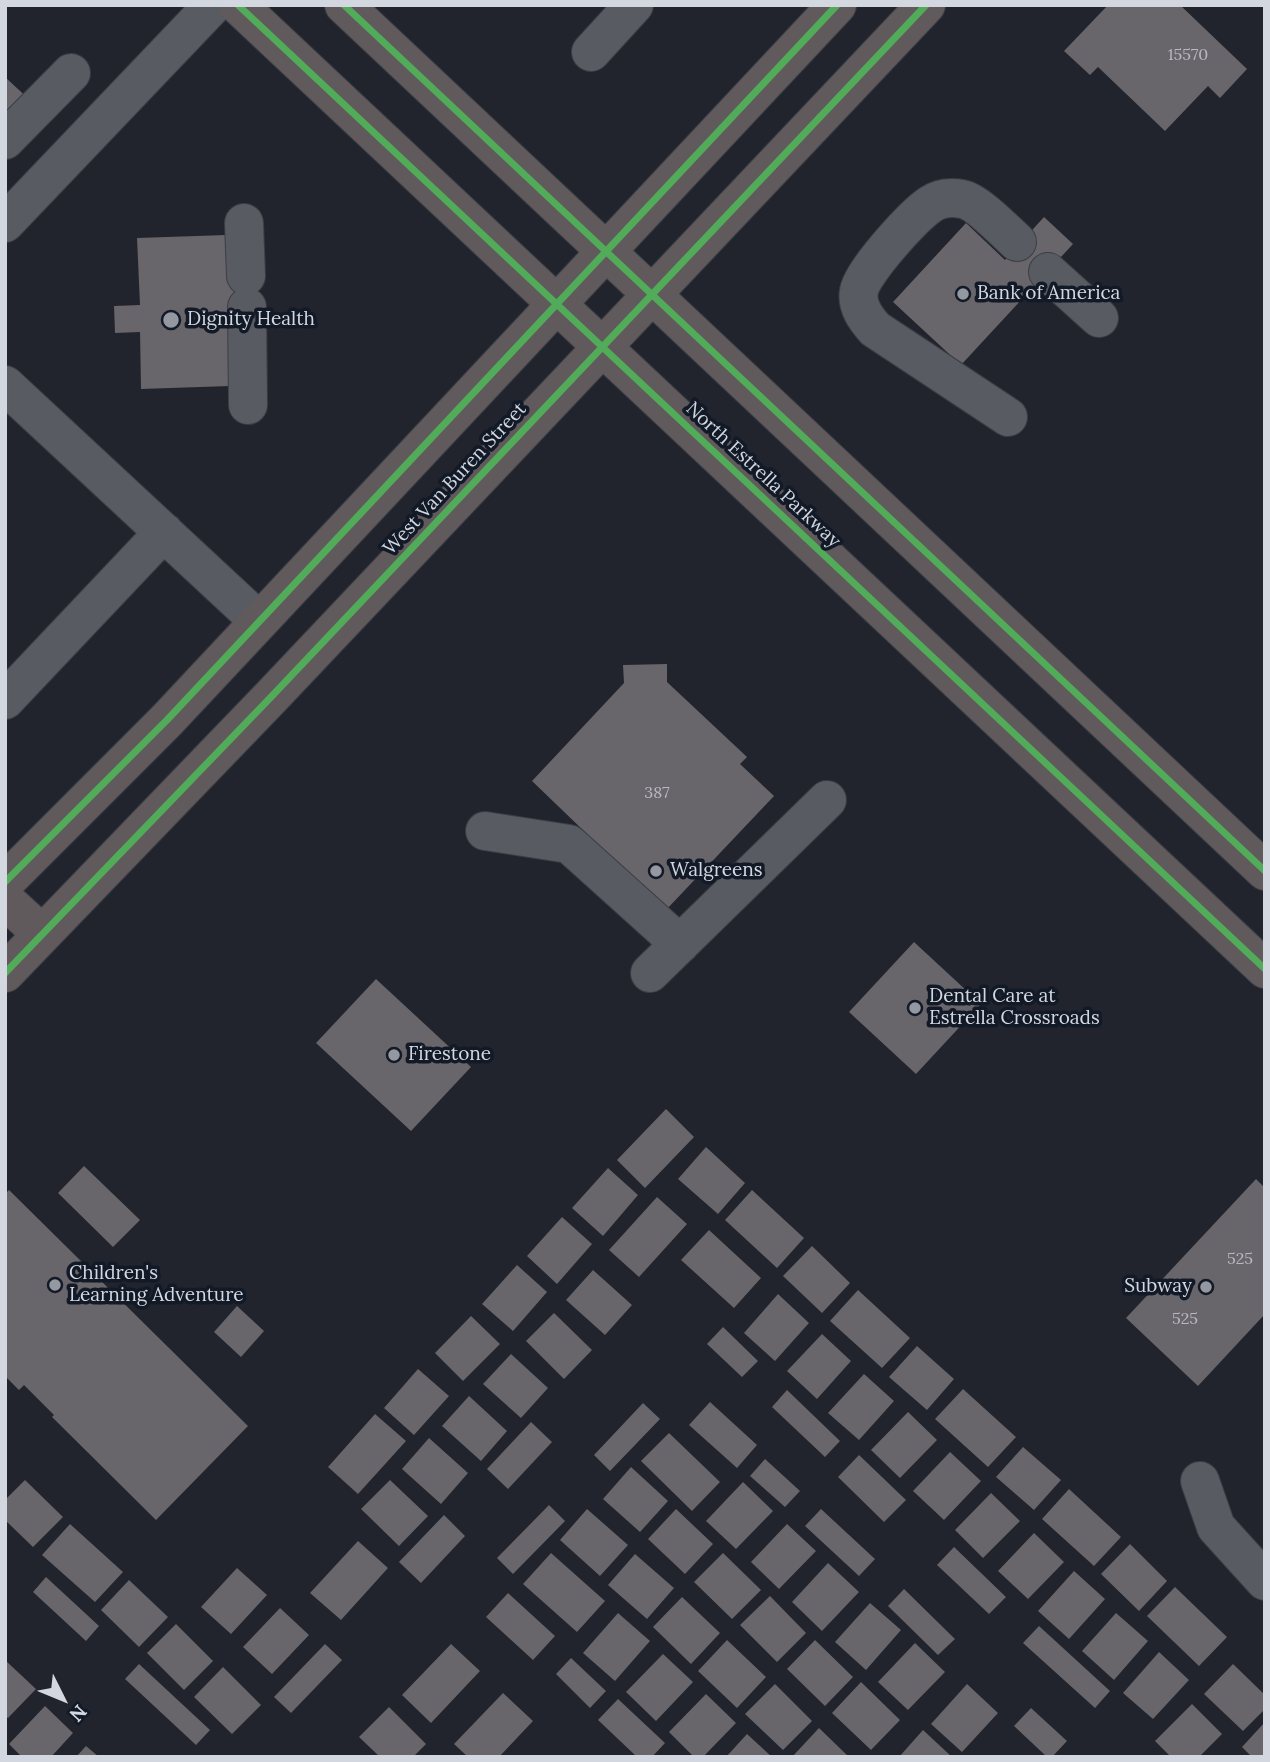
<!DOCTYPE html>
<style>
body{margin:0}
#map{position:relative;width:1270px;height:1762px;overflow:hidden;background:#21242c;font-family:Lora,serif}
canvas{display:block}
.frame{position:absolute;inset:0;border:7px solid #d2d7e0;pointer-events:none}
.north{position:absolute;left:28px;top:1664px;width:70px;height:70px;-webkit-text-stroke:5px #131a27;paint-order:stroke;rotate:133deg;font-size:19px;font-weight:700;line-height:28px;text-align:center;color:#d2d7e0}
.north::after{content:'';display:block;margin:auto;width:24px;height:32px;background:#d2d7e0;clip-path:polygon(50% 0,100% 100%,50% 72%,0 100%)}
</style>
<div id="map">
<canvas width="1270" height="1762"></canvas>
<div class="frame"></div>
<div class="north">N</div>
</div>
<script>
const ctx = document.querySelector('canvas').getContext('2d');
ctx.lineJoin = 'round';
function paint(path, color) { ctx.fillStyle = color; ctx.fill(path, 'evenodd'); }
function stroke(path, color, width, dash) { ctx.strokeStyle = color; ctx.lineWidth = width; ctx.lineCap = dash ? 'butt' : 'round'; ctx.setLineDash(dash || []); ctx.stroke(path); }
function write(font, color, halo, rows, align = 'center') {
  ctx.font = font + ' Lora,serif'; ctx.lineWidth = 7; ctx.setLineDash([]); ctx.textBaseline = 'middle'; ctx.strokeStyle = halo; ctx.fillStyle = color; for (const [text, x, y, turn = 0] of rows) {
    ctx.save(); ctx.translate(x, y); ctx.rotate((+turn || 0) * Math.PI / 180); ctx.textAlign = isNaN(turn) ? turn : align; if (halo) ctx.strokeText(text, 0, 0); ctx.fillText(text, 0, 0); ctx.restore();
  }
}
paint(new Path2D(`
 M1108,5H1180L1247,69L1220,98L1208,86L1165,131L1098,67L1090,75L1064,51Z
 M5,77L33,103L5,133Z
 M1044,217L1073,244L961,365L893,302L966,223L1005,260Z
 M226,235L257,275L258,306L228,308L230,386L141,389L140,332L115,333L114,306L140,305L137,238Z
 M667,664V682L747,757L740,764L774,796L666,910L532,781L624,683L623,665Z
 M914,942L981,1004L916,1074L849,1012Z
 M376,979L471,1067L411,1131L316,1043Z
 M666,1109L694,1137L645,1188L617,1160Z
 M706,1147L745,1183L718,1214L678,1179Z
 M84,1166L140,1220L113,1247L58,1193Z
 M608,1168L638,1195L603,1236L572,1208Z
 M1256,1179L1265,1188V1314L1198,1386L1126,1318Z
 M9,1190L248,1426L156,1520L52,1417L54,1415L24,1385L19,1390L5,1376V1194Z
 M752,1190L804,1238L777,1268L725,1220Z
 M657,1197L687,1224L639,1277L609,1250Z
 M562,1217L592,1244L557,1284L527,1256Z
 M709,1230L761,1278L734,1308L681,1260Z
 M812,1246L850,1283L822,1313L783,1276Z
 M517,1265L547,1292L513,1331L482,1304Z
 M593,1270L632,1305L605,1335L566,1300Z
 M858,1290L910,1338L882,1368L830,1321Z
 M778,1294L809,1323L775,1361L744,1333Z
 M237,1306L264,1331L241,1357L214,1332Z
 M554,1313L592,1350L564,1379L526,1341Z
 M471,1316L500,1344L463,1381L435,1353Z
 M723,1327L758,1361L742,1377L707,1344Z
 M822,1334L851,1361L817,1399L787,1371Z
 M917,1346L954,1379L927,1410L889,1377Z
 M511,1354L548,1388L521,1418L483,1384Z
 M418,1369L449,1396L414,1435L384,1408Z
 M864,1374L894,1401L859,1440L828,1413Z
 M963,1389L1016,1437L988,1467L935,1419Z
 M787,1390L840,1441L825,1457L772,1407Z
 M469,1396L507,1431L481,1461L442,1426Z
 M710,1402L757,1445L737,1468L689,1425Z
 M643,1403L660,1419L610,1471L594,1455Z
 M908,1412L937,1440L900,1478L871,1450Z
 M375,1414L406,1441L358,1494L328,1467Z
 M531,1422L552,1442L508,1489L487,1469Z
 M669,1433L720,1482L692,1511L641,1461Z
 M429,1438L468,1473L441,1504L402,1469Z
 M1023,1447L1061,1480L1034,1510L996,1477Z
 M950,1452L981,1481L944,1520L913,1491Z
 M859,1455L906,1500L884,1522L838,1477Z
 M765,1459L800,1491L785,1507L750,1476Z
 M631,1467L668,1501L640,1532L603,1499Z
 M25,1480L63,1517L33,1547L5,1520V1500Z
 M390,1480L428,1516L399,1546L361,1509Z
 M743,1482L773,1511L736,1549L706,1521Z
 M1069,1489L1121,1537L1094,1566L1042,1519Z
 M991,1493L1020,1521L983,1558L955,1530Z
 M549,1505L565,1521L513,1574L497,1558Z
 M587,1509L628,1545L600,1576L560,1540Z
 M676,1509L713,1544L685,1574L648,1539Z
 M821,1509L875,1559L859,1576L805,1526Z
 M444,1515L465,1536L421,1583L399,1562Z
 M70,1524L123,1572L95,1602L42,1555Z
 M787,1524L816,1551L779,1589L751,1562Z
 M1034,1533L1064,1562L1028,1599L998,1571Z
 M358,1541L388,1568L341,1620L310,1593Z
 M1130,1544L1167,1581L1139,1611L1101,1574Z
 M954,1547L1006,1597L989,1614L937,1565Z
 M551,1553L605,1601L577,1632L523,1584Z
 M723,1553L761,1590L732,1619L694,1582Z
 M635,1554L674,1588L647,1619L608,1585Z
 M828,1563L859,1592L822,1631L792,1602Z
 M237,1568L267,1595L231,1634L201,1607Z
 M1074,1571L1105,1599L1069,1639L1038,1611Z
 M46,1577L99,1626L86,1641L33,1592Z
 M129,1580L168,1617L139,1647L101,1610Z
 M1175,1587L1227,1637L1199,1666L1147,1616Z
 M904,1589L955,1639L938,1655L888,1606Z
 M508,1593L555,1636L533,1660L486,1617Z
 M770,1596L806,1633L777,1662L740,1625Z
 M682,1597L720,1633L691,1664L653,1627Z
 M870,1603L901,1630L866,1670L835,1642Z
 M280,1608L309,1635L272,1674L243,1647Z
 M618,1613L650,1641L615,1681L583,1653Z
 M1116,1613L1148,1641L1114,1680L1082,1651Z
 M176,1624L213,1661L184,1690L147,1653Z
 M1039,1626L1110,1691L1095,1708L1023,1643Z
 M727,1640L766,1677L737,1708L698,1671Z
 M815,1640L853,1677L825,1706L787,1669Z
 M915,1643L945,1672L908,1710L878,1682Z
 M325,1644L342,1660L291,1713L274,1697Z
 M451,1644L480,1671L431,1723L402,1695Z
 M1159,1652L1189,1680L1153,1719L1123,1693Z
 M663,1654L693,1682L656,1721L626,1692Z
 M571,1658L606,1691L590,1708L556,1674Z
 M5,1660L36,1689L8,1718L5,1716Z
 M139,1664L210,1730L196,1745L125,1679Z
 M1233,1664L1265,1695V1709L1243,1731L1204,1694Z
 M223,1667L261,1705L232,1734L194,1697Z
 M861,1682L900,1720L871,1750L832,1713Z
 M775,1684L812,1721L783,1750L745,1714Z
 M967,1684L998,1713L962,1752L931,1724Z
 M503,1693L533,1721L499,1757H468L454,1744Z
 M706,1694L736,1723L703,1757H694L669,1732Z
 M618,1699L665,1743L652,1757H637L598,1720Z
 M1192,1704L1222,1734L1199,1757H1171L1155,1741Z
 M45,1706L73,1733L51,1757H22L9,1744Z
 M389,1707L426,1744L413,1757H380L359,1737Z
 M1031,1708L1067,1741L1052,1757H1047L1014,1726Z
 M1265,1722V1757H1252L1242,1747Z
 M819,1728L849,1757H792Z
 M923,1730L952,1757H899Z
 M747,1734L772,1757H726Z
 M86,1746L99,1757H76Z`), '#68656b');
const minor = new Path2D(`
 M591,52L634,5
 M5,140L71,73
 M5,223L213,5
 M244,223L246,276
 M1048,272L1099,318
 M247,307L248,405
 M5,385L259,621
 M1008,417L875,329C866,319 856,306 859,291C862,272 914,215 931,204C940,198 951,197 962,199C976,201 1005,231 1017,242
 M5,700L164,532
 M485,831L569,844L680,944
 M650,973L827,800
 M1200,1481L1216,1527L1265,1581`);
const major = new Path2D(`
 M238,5L1265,969
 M344,5L1265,871
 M5,882L167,720L837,5
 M5,900L42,934
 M5,973L272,696L926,5`);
stroke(minor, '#3b3e45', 40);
stroke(major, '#3b3e45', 40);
stroke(minor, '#585b62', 38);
stroke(major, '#605a5c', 38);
stroke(new Path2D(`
 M238,5L1265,969
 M344,5L1265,871
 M5,882L167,720L837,5
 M5,973L272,696L926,5`), '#51ab58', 7);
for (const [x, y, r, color] of [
 [963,294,7,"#9498a1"],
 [171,320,9,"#9498a1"],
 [656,871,7,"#9498a1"],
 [915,1008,7,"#9498a1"],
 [394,1055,7,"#9498a1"],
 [55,1285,7,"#9498a1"],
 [1206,1287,7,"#9498a1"]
]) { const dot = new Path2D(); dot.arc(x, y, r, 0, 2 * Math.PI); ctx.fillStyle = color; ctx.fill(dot); stroke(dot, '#131a27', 2.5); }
write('16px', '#b8bac3', null, [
 ["15570",1188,55],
 ["387",657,793],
 ["525",1240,1259],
 ["525",1185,1319]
]);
write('19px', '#d2d7e0', '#131a27', [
 ["Bank of America",977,294],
 ["Dignity Health",187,320],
 ["Walgreens",670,871],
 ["Dental Care at",929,997],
 ["Estrella Crossroads",929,1019],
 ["Firestone",408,1055],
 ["Children's",69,1274],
 ["Learning Adventure",69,1296],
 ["Subway",1192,1287,"right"]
], 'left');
write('19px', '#d2d7e0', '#131a27', [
 ["North Estrella Parkway",763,475,43],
 ["West Van Buren Street",455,479,-47]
]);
</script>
